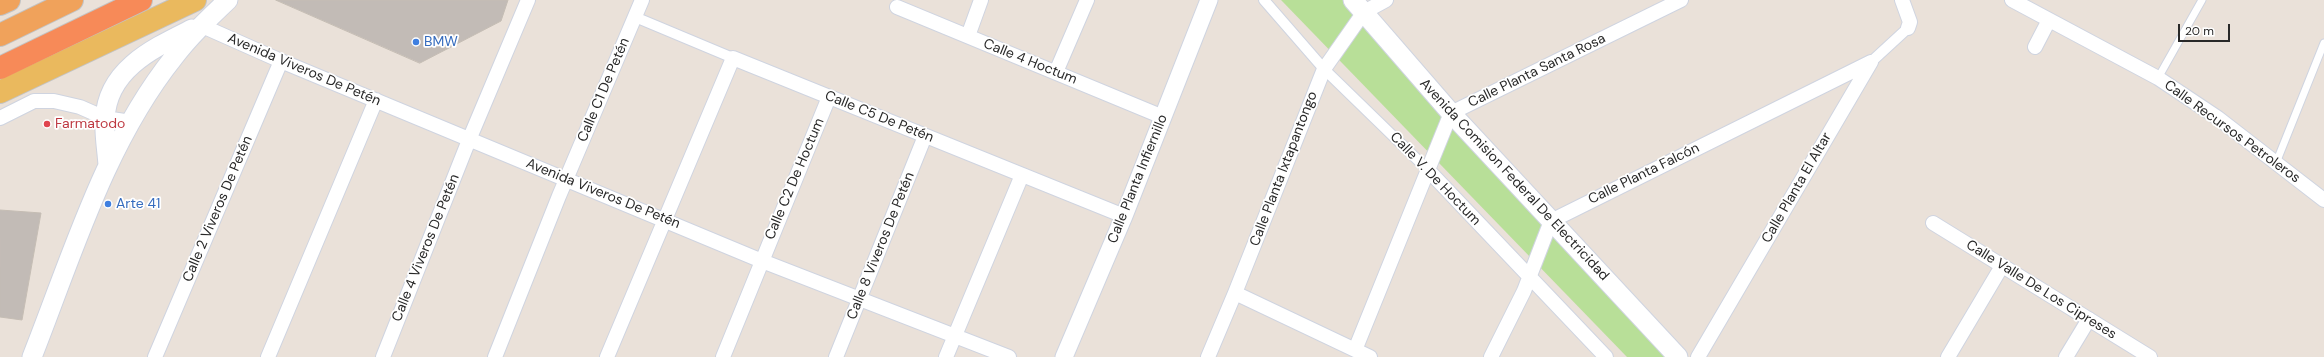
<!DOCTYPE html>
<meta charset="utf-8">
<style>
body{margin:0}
#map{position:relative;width:2324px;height:357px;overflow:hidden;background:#eae1d9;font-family:"DM Sans",sans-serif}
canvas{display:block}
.scale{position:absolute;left:2178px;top:24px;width:52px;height:18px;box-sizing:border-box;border:2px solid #282828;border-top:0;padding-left:5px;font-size:12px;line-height:14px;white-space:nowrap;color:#282828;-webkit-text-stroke:3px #fff;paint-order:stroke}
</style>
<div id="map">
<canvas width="2324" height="357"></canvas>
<div class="scale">20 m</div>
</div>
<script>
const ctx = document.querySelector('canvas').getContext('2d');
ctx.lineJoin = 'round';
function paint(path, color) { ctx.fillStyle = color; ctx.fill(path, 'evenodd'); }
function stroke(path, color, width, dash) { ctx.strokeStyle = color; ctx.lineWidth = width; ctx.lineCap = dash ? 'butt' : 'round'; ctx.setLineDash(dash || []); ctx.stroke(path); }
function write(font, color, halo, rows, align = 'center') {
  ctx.font = font + ' "DM Sans",sans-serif'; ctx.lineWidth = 3.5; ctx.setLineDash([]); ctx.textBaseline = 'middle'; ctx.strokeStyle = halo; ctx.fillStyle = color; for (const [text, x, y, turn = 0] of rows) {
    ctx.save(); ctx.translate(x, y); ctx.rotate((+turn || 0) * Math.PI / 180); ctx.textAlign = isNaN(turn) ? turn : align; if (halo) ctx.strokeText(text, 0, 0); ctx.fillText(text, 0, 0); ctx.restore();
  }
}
paint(new Path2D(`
 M1281,0H1355L1684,357H1627Z`), '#b8df98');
const building = new Path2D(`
 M276,0H508L501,21L420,63Z
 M0,210L41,213L22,320L0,317Z`);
paint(building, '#c2bbb6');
stroke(building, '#c5bdb4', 1);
const service = new Path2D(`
 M2158,78L2202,0
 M2276,163L2324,43`);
const pedestrian = new Path2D(`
 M1264,0L1324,69L1428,170
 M635,17L733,58
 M1871,62L1908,28`);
const minor = new Path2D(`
 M1902,0L1910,22L1908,28
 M2012,0L2158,78L2218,118L2324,200
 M897,7L1163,117
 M200,25L281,61L762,261L1009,357
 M968,36L981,0
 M2035,47L2049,20
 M1056,72L1087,0
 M0,118L34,101H54L80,107L105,118L131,122
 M1428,170L1606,357
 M1933,223L2150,357
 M1235,293L1370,357
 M1355,350L1451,113L1681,0
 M155,357L281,61
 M268,357L376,100
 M383,357L469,140L528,0
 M495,357L559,196L642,0
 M607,357L733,58L1124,216
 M723,357L829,97
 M836,357L925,136
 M946,357L1022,175
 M1208,357L1235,293L1324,69L1364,12L1386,0
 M1491,357L1524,291L1551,221L1871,62
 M1698,357L1871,62
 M1948,357L2002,266
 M2066,357L2089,319`);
const tertiary = new Path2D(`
 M1064,357L1124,216L1209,0`);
const secondary = new Path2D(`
 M1353,0L1451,113L1678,357
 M108,165C107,150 104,134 105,119C107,69 154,48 192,29
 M32,357C72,256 105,143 174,57C190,36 209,18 228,0`);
const primary = new Path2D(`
 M0,92L195,0`);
const trunk = new Path2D(`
 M0,4L9,0
 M0,35L72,0`);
const motorway = new Path2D(`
 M0,68L141,0`);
stroke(service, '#cfd4e0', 9);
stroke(pedestrian, '#cfd4e0', 12);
stroke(minor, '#cfd4e0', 16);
stroke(tertiary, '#cfd4e0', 19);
stroke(secondary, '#cfd4e0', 21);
stroke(primary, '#c3c3c3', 24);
stroke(trunk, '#c3c3c3', 24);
stroke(motorway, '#c3c3c3', 24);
stroke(service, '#fff', 7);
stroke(pedestrian, '#fff', 10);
stroke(minor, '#fff', 14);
stroke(tertiary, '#fff', 17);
stroke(secondary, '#fff', 19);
stroke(primary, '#eab95e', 22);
stroke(trunk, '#f0a25b', 22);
stroke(motorway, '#f78a58', 22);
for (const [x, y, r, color] of [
 [416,42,4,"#3f7fe0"],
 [47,124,4,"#e0444e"],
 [108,204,4,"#3f7fe0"]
]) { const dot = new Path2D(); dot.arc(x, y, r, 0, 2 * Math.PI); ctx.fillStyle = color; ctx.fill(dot); stroke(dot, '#fff', 1.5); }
write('14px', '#366cbe', '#fff', [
 ["BMW",424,42],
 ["Arte 41",116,204]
], 'left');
write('14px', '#282828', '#fff', [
 ["Calle 4 Hoctum",1030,62,22],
 ["Avenida Viveros De Petén",304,70,23],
 ["Calle Planta Santa Rosa",1537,71,-26],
 ["Calle C1 De Petén",604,90,-67],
 ["Calle C5 De Petén",879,117,22],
 ["Calle Recursos Petroleros",2232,132,36],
 ["Calle Planta Ixtapantongo",1284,169,-69],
 ["Calle Planta Falcón",1644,174,-26],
 ["Calle C2 De Hoctum",795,179,-67],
 ["Calle Planta Infiernillo",1138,179,-68],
 ["Calle V. De Hoctum",1435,179,46],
 ["Avenida Comision Federal De Electricidad",1514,180,47],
 ["Calle Planta El Altar",1797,188,-60],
 ["Avenida Viveros De Petén",603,194,22],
 ["Calle 2 Viveros De Petén",218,209,-67],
 ["Calle 8 Viveros De Petén",881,246,-68],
 ["Calle 4 Viveros De Petén",426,248,-68],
 ["Calle Valle De Los Cipreses",2041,290,32]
]);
write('14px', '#be3a42', '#fff', [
 ["Farmatodo",55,124]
], 'left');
</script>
